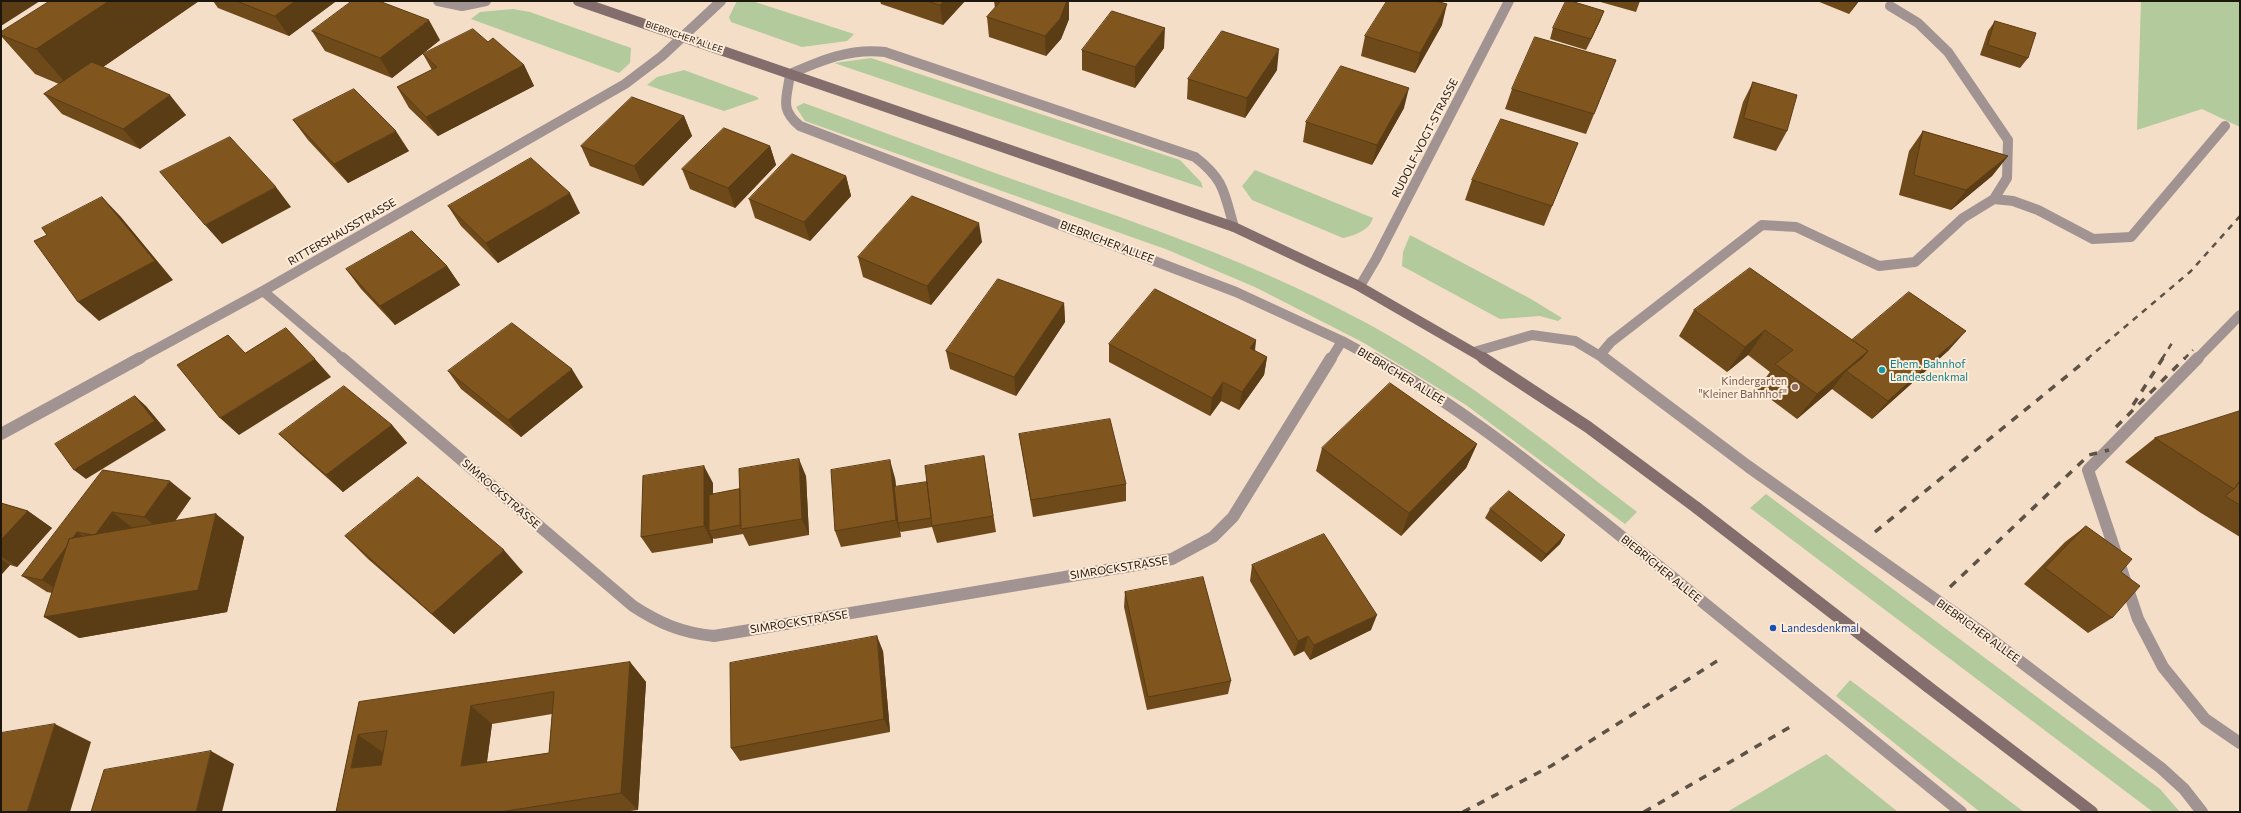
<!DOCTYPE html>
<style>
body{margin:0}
#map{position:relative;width:2241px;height:813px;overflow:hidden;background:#f4dec7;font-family:Commissioner,sans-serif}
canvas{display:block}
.frame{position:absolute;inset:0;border:2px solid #1d160d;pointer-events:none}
</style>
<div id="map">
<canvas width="2241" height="813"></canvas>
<div class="frame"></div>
</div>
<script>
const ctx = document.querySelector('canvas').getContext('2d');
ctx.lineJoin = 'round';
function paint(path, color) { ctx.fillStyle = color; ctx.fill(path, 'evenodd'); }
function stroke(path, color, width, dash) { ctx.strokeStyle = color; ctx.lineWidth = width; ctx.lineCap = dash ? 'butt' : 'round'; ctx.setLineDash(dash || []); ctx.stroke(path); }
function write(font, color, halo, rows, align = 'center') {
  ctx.font = font + ' Commissioner,sans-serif'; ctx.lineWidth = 4; ctx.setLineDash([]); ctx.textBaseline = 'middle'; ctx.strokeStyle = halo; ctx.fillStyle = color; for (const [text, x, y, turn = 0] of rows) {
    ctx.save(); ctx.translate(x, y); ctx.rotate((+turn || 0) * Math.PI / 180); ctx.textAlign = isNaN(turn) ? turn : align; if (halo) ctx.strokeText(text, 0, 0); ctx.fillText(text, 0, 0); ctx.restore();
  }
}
paint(new Path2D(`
 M737,1H752L854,34L847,41L802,47L731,22L729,17Z
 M2141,1H2240V127L2202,109L2137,130Z
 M513,9L530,12L631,48L630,63L619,73L471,19L480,12Z
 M871,58L1180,160L1201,182L1203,188L834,63Z
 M684,70L757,97L759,99L724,111L647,85L657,77Z
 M804,103C889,134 974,166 1060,196C1167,233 1272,271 1372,326C1466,378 1551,446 1637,512L1625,524L1466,405L1364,343L1257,288L1168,250L805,121L796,107Z
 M1255,170L1373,218C1369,231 1355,235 1343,238L1252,200L1242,186Z
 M1410,235L1531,299L1562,318L1558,321L1540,316L1500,319L1402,266L1403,252Z
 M1766,494L2160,789L2180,812H2153L1750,508Z
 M1850,680L2024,812H1980L1836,696Z
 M1826,754L1898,812H1727Z`), '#b3ca9d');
stroke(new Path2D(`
 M1994,199L2013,201L2038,210L2093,239L2131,237L2225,126
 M1600,355L1611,342L1762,225L1796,227L1879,266L1915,262L1963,218L1994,199L2007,178L2008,140L1948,52L1918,23L1890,6
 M2197,359L2240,315`), '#a29393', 10);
stroke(new Path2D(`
 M2198,358L2088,470L2138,619L2163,667L2205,719L2240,743`), '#a29393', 12);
stroke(new Path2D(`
 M438,1L462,6L486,1
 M1234,227C1224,193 1225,180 1195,157L885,52C850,48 822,60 790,74C787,99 779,109 800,126L1236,292L1342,341L1375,359
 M1360,286L1376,259L1509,1
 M263,291L343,359
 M1474,352L1532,335L1575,341L1605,359
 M138,359L263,291L625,84L662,56L721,1
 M1331,359L1342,341`), '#a29393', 10);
stroke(new Path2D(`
 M342,358L633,606C659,623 682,633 714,636L1172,559L1213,537L1233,517L1331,358
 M1373,358C1474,414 1561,489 1651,560
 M1604,358L1749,467
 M1,434L140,358
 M1984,634L2161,768L2184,789L2202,812
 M1858,728L1961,812`), '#a29393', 12);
stroke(new Path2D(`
 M578,1L1234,227L1357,285L1485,359`), '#836e6d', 10);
stroke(new Path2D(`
 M1483,358L1588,427L1697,508
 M1927,686L2092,812`), '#836e6d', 12);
stroke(new Path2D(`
 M2087,359L2191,271L2240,216
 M2162,359L2172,343
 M2184,359L2193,350`), '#5d5245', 2.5, [6, 6]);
stroke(new Path2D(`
 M2133,405L2163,358
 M2116,427L2185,358
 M1875,532L2089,358
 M1950,587L2089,455L2109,450
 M1463,812L1551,766L1717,661
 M1644,812L1790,727`), '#5d5245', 3.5, [8, 8]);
stroke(new Path2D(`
 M1749,467L1984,634
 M1651,560L1858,728`), '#a29393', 12);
stroke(new Path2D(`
 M1697,508L1927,686`), '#836e6d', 12);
paint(new Path2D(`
 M50,1H199L103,67L186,115L140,149L62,114L44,94L59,84L35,74L1,36V32Z
 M213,1H334L335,2L289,36L218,8Z
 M880,1H965L943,25L881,4Z
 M994,1H1069V19L1061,39L1046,56L989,37L987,17L995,8Z
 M1597,1H1640L1636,12Z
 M1817,1H1859L1849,14Z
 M1604,11L1600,21L1586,50L1550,39L1553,28Z
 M1995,21L2028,58L2020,68L1980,55L1988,31Z
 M1442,25L1415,73L1361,56L1365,36Z
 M312,31L440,40L392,78L325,51Z
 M488,42L524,65L534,86L438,136L409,108L397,87L432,70L423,54Z
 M1164,48L1135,88L1082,70V50Z
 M1616,60L1586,134L1505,109L1512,89Z
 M1277,70L1245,118L1187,99L1188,79Z
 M1753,82L1787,131L1776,151L1733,138L1743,102Z
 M1404,108L1372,165L1303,142L1306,122Z
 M684,116L692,136L643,186L590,166L581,146Z
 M293,120L409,151L348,183L308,140Z
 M1923,131L2008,156L1992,176L1951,210L1899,195L1909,151Z
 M1578,143L1544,226L1465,200L1472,180Z
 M770,146L776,165L735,208L690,189L682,169Z
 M846,176L851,196L810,241L755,218L749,199Z
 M448,206L580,213L498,263L461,226Z
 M982,242L931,305L863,277L858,257Z
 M447,266L460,285L395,325L361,289L346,269Z
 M1064,303L1065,322L1016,396L950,369L946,351Z
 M1694,310L1852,340L1949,350L1872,419L1832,389L1797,419L1757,389L1770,372L1748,355L1727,372L1679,336Z
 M1256,340L1255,351L1267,357L1264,375L1239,410L1221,401L1210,416L1109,362V344Z
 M448,371L583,387L521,437L461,389Z
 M2240,411V537L2201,513L2125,462L2155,438Z
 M392,425L407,443L343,492L297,451L279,434Z
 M1019,434L1126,484V501L1033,517L1022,451Z
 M1477,444L1466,468L1401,536L1316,471L1322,448Z
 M984,456L996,532L937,543L932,527L901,532L900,531L901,537L841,547L835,531L895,478L896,487L927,482Z
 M103,470L191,498L175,521L216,514L244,537L227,612L79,638L52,593L47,592L22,576Z
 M806,476L809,535L749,546L743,534L714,539L713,538V543L652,553L641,537L713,483V494Z
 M1,503L28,511L52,528L17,567L10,565L1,575Z
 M1490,509L1565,535L1560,544L1541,562L1485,518Z
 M2086,526L2121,572L2112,618L2088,633L2024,584L2065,542Z
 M345,536L523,572L454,634L368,559Z
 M1252,565L1371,630L1310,660L1304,651L1294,656L1250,581Z
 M1125,592L1231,681L1228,694L1147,710L1124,607Z
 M883,651L890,732L740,761L731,748Z
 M630,662L646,682L638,810L623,812H336L359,702ZM552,714L549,753L487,762L492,724Z`), '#6e491a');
paint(new Path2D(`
 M1,1H40L1,26Z
 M109,1H199L71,89L36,49Z
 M295,1H334L335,2L289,36L275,16Z
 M944,1H965L943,25L940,5Z
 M1067,1H1069V19L1061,39L1046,56L1045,36Z
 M1857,1H1859L1849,14Z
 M1447,4L1442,25L1415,73L1420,53Z
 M1604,11L1600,21L1586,50L1591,39Z
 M429,20L440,40L392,78L380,58Z
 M1165,28L1164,48L1135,88V67Z
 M1279,49L1277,70L1245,118L1247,98Z
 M524,65L534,86L438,136L426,117Z
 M1409,88L1404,108L1372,165L1377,145Z
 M170,95L186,115L140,149L123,129Z
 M684,116L692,136L643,186L634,166Z
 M396,131L409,151L348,183L334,164Z
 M770,146L776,165L735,208L728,188Z
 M2008,156L1992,176L1951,210L1966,190Z
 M846,176L851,196L810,241L804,222Z
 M276,187L291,207L222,244L205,225Z
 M570,193L580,213L498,263L486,243Z
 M102,197L121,217L173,280L99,321L78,302Z
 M979,223L982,242L931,305L927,286Z
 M447,266L460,285L395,325L380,306Z
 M1064,303L1065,322L1016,396L1014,377Z
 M1765,330L1748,355L1727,372L1745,347Z
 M1966,331L1949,350L1872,419L1888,401Z
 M1256,340L1253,358L1250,348Z
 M1868,351L1849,373L1846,371L1832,389L1797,419L1817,394Z
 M1267,357L1264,375L1239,410L1242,392Z
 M315,359L331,377L239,435L220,418Z
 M572,369L583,387L521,437L508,420Z
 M1223,382L1221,401L1210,416L1212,398Z
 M135,396L146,406L166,430L86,479L74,470Z
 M392,425L407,443L343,492L326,475Z
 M1477,444L1466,468L1401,536L1409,513Z
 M799,459L806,476L809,535L802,519Z
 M890,460L895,478L900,523H898L900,531L901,537L896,520Z
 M704,466L713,483V530L709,531L713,538V543L704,526Z
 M170,481L191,498L166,534L144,517Z
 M28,511L52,528L17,567L1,556V540Z
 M112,512L134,529L95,535Z
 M216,514L244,537L227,612L79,638L44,617Z
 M77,532L100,549L66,595L42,580Z
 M1565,535L1560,544L1541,562L1546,554Z
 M504,550L523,572L454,634L432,614Z
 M1,559L10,565L1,575Z
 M1377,615L1371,630L1310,660L1314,645Z
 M877,636L883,651L890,732L884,719Z
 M1308,636L1304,651L1294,656L1298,641Z
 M630,662L646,682L638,810L621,793Z
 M471,706L492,724L484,783L461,766Z
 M55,724L91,742L70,812H27Z
 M358,735L384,753L378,786L351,768Z
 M211,751L234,764L222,812H196Z`), '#5a3c15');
const building = new Path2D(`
 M50,1H109L36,49L1,35V32Z
 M237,1H295L275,16Z
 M352,1H379L429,20L380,58L312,31Z
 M928,1H944L940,5Z
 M1001,1H1067L1060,19L1045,36L987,17Z
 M1387,1H1436L1447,4L1420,53L1365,36Z
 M1566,1H1571L1604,11L1591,39L1553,28Z
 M1112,11L1165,28L1135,67L1082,50Z
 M1995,21L2036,33L2028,58L1988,45Z
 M473,29L488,42L493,38L524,65L426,117L397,87L437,67L423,54Z
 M1222,31L1279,49L1247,98L1188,79Z
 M1535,37L1616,60L1594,114L1512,89Z
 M92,62L170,95L123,129L44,94Z
 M1341,66L1409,88L1377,145L1306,122Z
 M1753,82L1797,95L1787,131L1744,118Z
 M354,89L396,131L334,164L293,120Z
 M632,97L684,116L634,166L581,146Z
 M1501,119L1578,143L1552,206L1472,180Z
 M724,128L770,146L728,188L682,169Z
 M1923,131L2008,156L1966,190L1914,175Z
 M230,137L276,187L205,225L160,172Z
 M792,154L846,176L804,222L749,199Z
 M531,158L570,193L486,243L448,206Z
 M912,196L979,223L927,286L858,257Z
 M102,197L155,261L78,302L34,241L47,235L42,228Z
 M412,231L447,266L380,306L346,269Z
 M1750,268L1868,351L1817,394L1775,364L1793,350L1765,330L1745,347L1694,310Z
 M998,279L1064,303L1014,377L946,351Z
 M1155,289L1256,340L1250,348L1267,357L1242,392L1223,382L1212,398L1109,344Z
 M1909,292L1966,331L1888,401L1846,371L1862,358L1868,351L1852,340Z
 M512,323L572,369L508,420L448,371Z
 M286,328L315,359L220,418L177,365L228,335L245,353Z
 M1390,383L1477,444L1409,513L1322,448Z
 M344,386L392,425L326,475L279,434Z
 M135,396L155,421L74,470L55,444Z
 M2240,411V481L2234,489L2155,438Z
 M1110,419L1126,484L1031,500L1019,434Z
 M984,456L993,516L932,526L925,466Z
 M799,459L802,519L741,529L739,469Z
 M890,460L896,520L835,531L831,470Z
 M704,466V526L641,537L643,476Z
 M103,470L170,481L144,517L112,512L96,534L93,535L77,532L73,538L69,539L67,546L42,580L22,576Z
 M418,477L504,550L432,614L345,536Z
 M2240,481V505L2225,496L2234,489Z
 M927,482L931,518L898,523L894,487Z
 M740,489V525L709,531V495Z
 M1509,491L1565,535L1546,554L1490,509Z
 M1,503L28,511L1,540Z
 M216,514L198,590L44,617L69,539Z
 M2086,526L2132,559L2121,572L2140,586L2112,618L2045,568Z
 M1324,534L1377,615L1314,645L1308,636L1298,641L1252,565Z
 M1203,577L1231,681L1148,697L1125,592Z
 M877,636L884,719L731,748L730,663Z
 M630,662L621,793L500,812H336L359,702ZM554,692L549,753L461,766L471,706ZM387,731L381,765L351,768L358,735Z
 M55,724L27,812H1V733Z
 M211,751L196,812H91L104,770Z`);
paint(building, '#80551e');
stroke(building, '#5a3c15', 1);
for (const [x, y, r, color] of [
 [1882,370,4,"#0f9aa8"],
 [1795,387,4,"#8d6e63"],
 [1773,628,4,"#1a4fb4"]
]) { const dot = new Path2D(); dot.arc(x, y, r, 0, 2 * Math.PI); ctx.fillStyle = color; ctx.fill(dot); stroke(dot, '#feecd9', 1.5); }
write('9px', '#1d160d', '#feecd9', [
 ["BIEBRICHER ALLEE",684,37,19]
]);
write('11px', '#1d160d', '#feecd9', [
 ["RUDOLF-VOGT-STRASSE",1425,138,-63],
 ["RITTERSHAUSSTRASSE",342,232,-30],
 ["BIEBRICHER ALLEE",1107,242,21],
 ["BIEBRICHER ALLEE",1401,376,31],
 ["SIMROCKSTRASSE",501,494,41],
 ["SIMROCKSTRASSE",1119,568,-9],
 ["BIEBRICHER ALLEE",1661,569,39],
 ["SIMROCKSTRASSE",799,622,-9],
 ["BIEBRICHER ALLEE",1978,631,36]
]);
write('11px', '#0d838f', '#feecd9', [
 ["Ehem. Bahnhof",1890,364],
 ["Landesdenkmal",1890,377]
], 'left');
write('11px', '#785e54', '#feecd9', [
 ["Kindergarten",1787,381],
 ["\"Kleiner Bahnhof\"",1787,394]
], 'right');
write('11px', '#164399', '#feecd9', [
 ["Landesdenkmal",1781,628]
], 'left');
</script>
